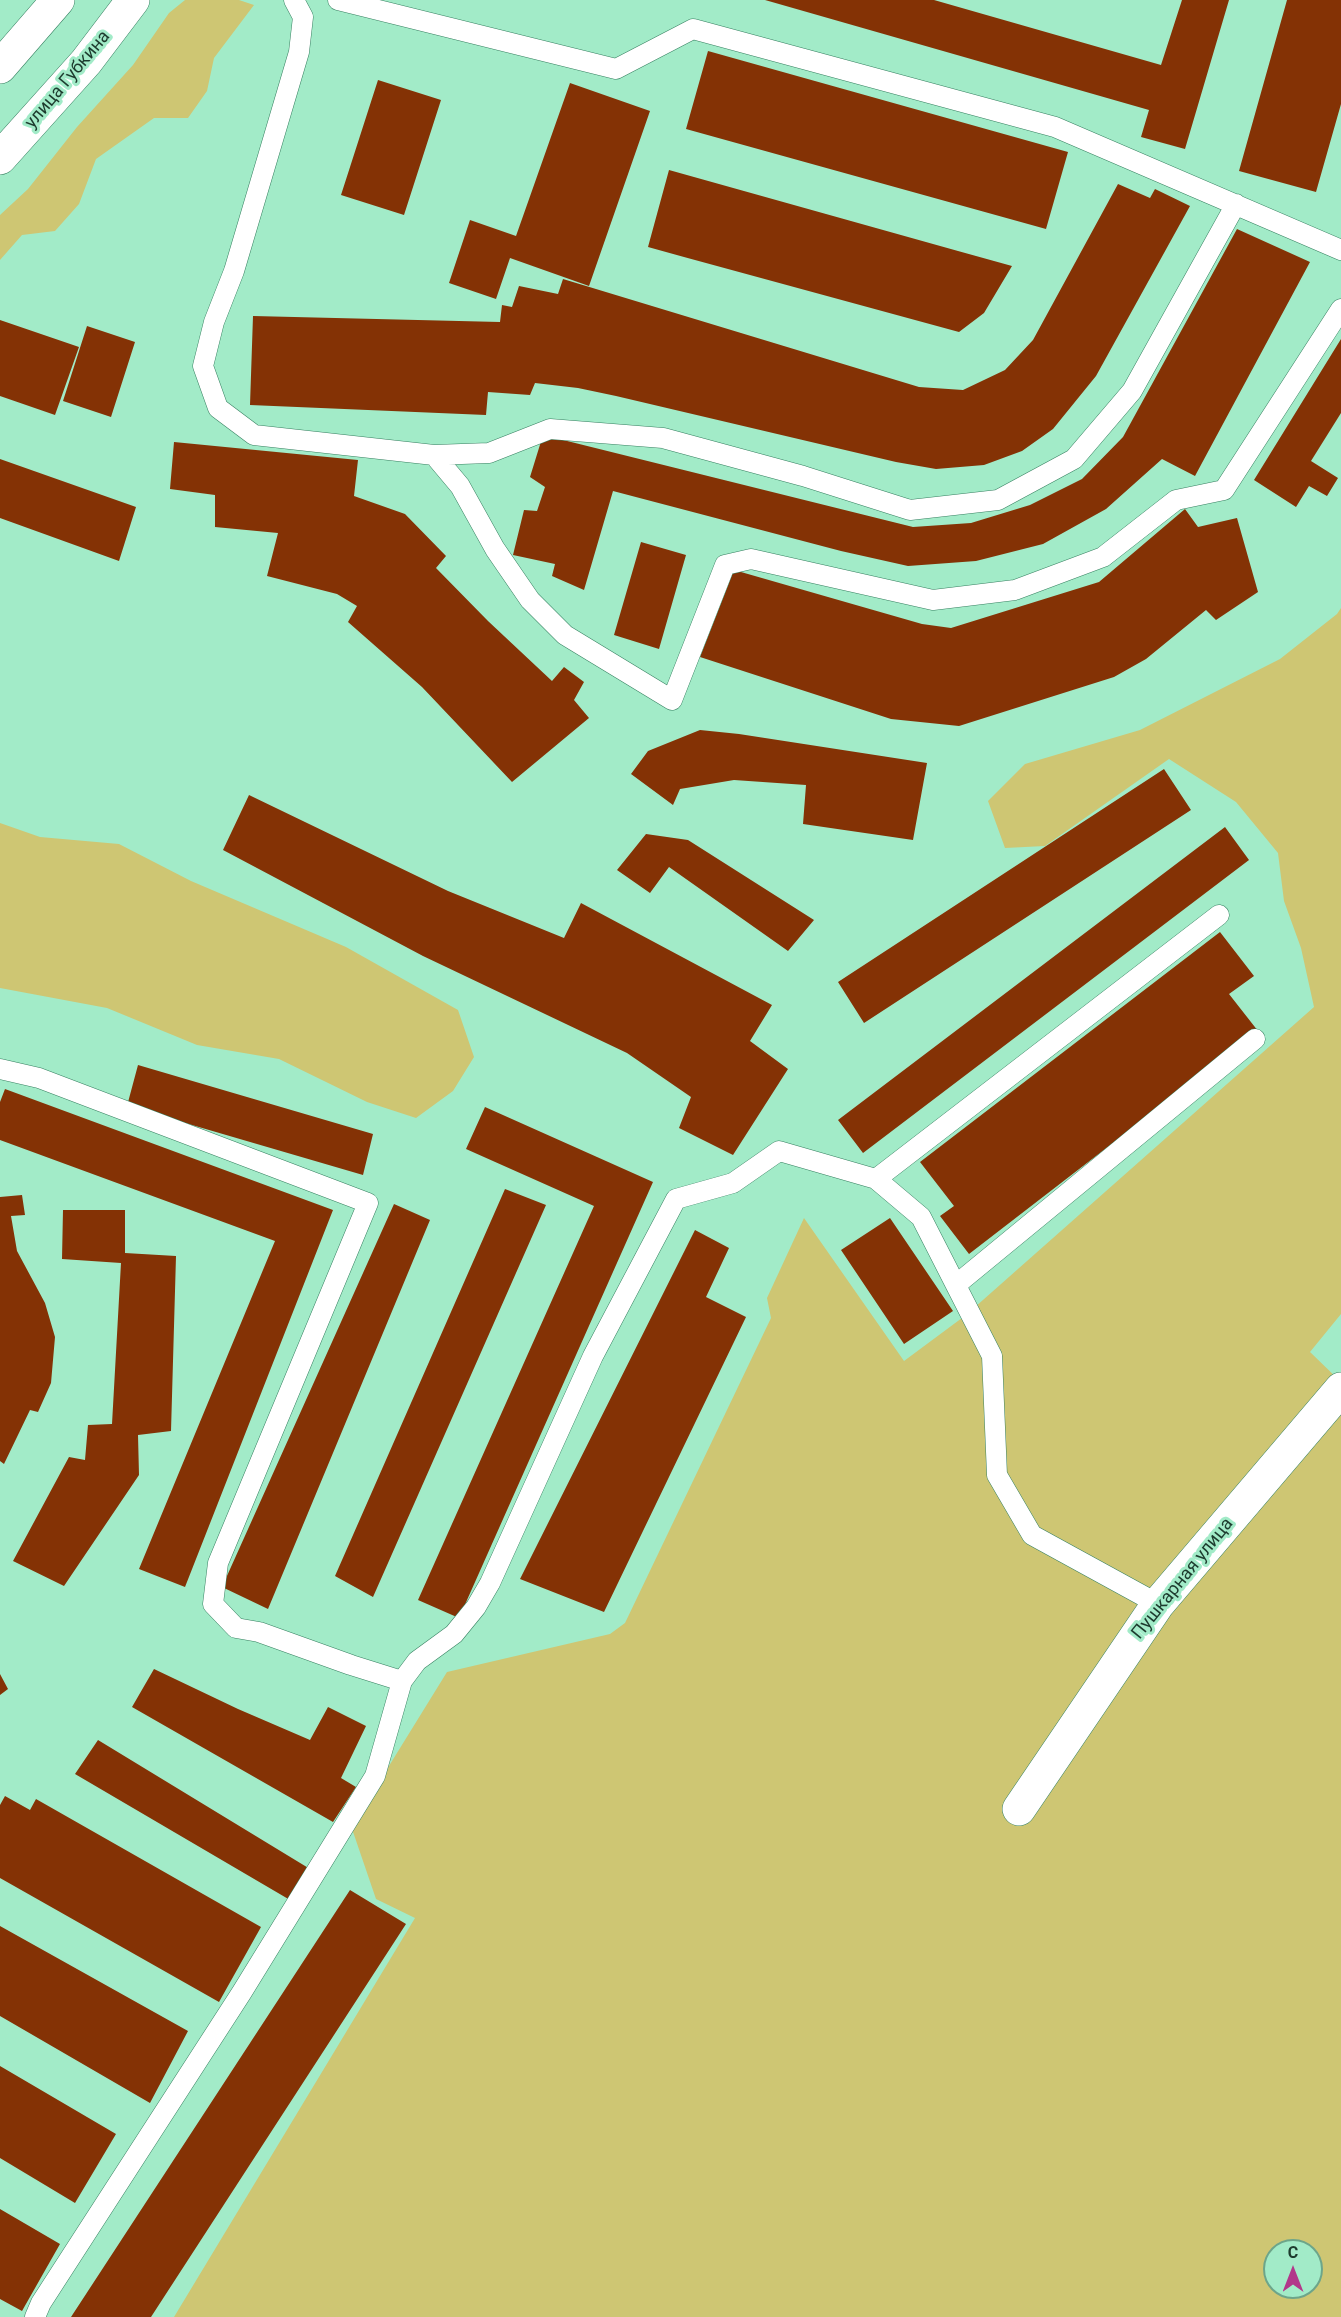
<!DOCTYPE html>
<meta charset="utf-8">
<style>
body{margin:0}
#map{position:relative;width:1341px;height:2317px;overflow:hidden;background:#a2ebc8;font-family:Roboto,sans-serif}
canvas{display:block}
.north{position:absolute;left:1263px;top:2239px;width:60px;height:60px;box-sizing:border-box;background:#a2ebc8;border:2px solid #6da58a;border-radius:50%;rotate:0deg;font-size:16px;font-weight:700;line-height:24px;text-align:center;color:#1d3b2e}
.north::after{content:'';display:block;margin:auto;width:21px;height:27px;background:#b2378a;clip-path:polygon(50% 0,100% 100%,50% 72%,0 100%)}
</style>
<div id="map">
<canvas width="1341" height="2317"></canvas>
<div class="north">С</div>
</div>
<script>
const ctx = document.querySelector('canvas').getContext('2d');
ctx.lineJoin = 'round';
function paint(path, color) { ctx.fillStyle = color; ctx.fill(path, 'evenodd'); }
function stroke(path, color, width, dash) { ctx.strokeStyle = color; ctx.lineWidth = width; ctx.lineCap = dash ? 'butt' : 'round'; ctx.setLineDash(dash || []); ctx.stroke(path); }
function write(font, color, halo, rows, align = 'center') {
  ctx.font = font + ' Roboto,sans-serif'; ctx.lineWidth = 6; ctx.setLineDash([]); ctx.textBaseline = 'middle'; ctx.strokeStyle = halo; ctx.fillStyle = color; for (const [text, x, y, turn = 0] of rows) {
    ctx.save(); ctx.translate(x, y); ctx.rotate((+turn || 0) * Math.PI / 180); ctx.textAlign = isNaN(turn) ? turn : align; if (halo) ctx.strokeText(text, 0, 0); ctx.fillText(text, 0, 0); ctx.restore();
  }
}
paint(new Path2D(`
 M185,0H239L254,5L214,58L207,91L188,118H154L96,159L79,204L55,231L22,235L0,260V215L28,189L77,127L133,65L169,13Z
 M1341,608V1314L1310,1352L1341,1382V2317H174L415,1918L376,1899L350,1823L384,1774L447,1672L610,1634L625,1623L771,1318L767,1298L804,1218L904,1361L966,1315L1314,1007L1301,948L1284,901L1278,853L1236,802L1169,759L1045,846L1005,848L988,801L1025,764L1140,730L1280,659L1337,614ZM1275,2251H1311V2287H1275Z
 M0,823L40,837L119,844L191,881L346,947L458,1010L474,1057L453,1091L416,1118L367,1102L279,1059L197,1045L107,1008L0,988Z`), '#cec673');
paint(new Path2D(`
 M765,0H934L1161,65L1182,0H1229L1185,149L1141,137L1149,110Z
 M1287,0H1341V104L1316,192L1239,171Z
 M708,51L1068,152L1046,229L686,129Z
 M378,80L441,100L404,215L341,195Z
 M570,83L650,111L589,286L510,258L496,299L449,283L470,220L516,236Z
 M669,170L958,251L1012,266L984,313L959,332L684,257L648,247Z
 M1118,184L1150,198L1155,189L1190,206L1096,376L1053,429L1022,451L984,465L936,469L896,462L616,396L578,388L535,383L530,395L488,392L486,415L250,405L253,316L500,322L502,305L512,307L519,286L558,294L563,279L919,387L963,390L1005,370L1033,340Z
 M1237,229L1310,262L1195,476L1162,459L1106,509L1043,544L976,561L908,566L841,551L613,491L584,590L552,576L555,564L513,555L524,510L537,511L545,487L530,477L543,435L913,527L971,523L1030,505L1082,479L1123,437Z
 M0,320L79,347L55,415L0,396Z
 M87,326L135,342L111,417L63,401Z
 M1341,339V413L1311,461L1338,478L1327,496L1309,486L1296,507L1254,480Z
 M174,442L358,460L354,496L405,514L446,556L436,568L488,621L552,681L564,667L584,682L574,700L589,718L512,782L422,687L348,622L357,606L337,594L267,576L278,533L215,527V495L170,489Z
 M0,459L136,507L119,561L0,518Z
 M1185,509L1198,527L1237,518L1258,592L1216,620L1206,610L1146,659L1114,677L959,726L891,719L700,657L734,570L922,624L951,628L1099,582Z
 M641,542L686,555L659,649L614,635Z
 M700,730L739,734L927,763L913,840L803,824L806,785L734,780L680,789L673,805L631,774L648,751Z
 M1164,769L1191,810L864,1023L838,982Z
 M249,795L448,891L564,938L581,903L772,1005L750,1041L788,1069L733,1155L679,1128L691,1097L627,1053L423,956L223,850Z
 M1225,827L1249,860L863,1153L838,1120Z
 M646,834L688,840L814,920L788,951L669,867L650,893L617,870Z
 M1220,932L1254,976L1229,994L1258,1031L969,1254L940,1216L954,1206L920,1162Z
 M138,1065L373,1134L363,1175L127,1106Z
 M5,1089L333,1210L185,1587L139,1569L275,1241L0,1140V1102Z
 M485,1107L653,1182L459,1618L418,1600L594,1206L466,1149Z
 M505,1189L546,1205L373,1597L335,1576Z
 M22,1195L25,1215L11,1216L17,1251L45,1303L55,1337L51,1383L38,1412L30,1410L4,1464L0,1461V1197Z
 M394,1204L430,1220L268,1609L222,1587Z
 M63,1210H125V1253L176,1256L171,1431L138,1435L139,1475L64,1586L13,1561L69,1457L85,1460L88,1425L112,1424L121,1263L62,1259Z
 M890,1218L953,1311L904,1344L841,1250Z
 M695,1230L729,1248L706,1297L746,1317L604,1612L520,1579Z
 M154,1669L238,1709L310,1740L328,1707L366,1726L341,1778L356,1787L333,1822L132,1707Z
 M0,1674L8,1689L0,1695Z
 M98,1740L310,1869L290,1900L75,1774Z
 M5,1796L30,1810L36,1799L261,1927L219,2002L0,1878V1805Z
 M350,1890L406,1924L151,2317H71Z
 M0,1926L188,2031L150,2103L0,2016Z
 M0,2066L116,2134L75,2203L0,2158Z
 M0,2209L60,2244L22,2311L0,2299Z`), '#843205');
const service = new Path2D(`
 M294,0L303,17L299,52L234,271L214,322L203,366L218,408L254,435L434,455L489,453L550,429L663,438L803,476L910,510L998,500L1074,459L1132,391L1236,204
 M338,0L616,69L693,29L1055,127L1341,250
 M434,455L460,486L495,549L530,600L565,635L672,700L725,565L751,559L933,600L1015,590L1103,557L1176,500L1224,490L1341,309
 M0,1069L39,1078L368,1203L218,1563L213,1604L236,1628L259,1632L351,1665L402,1681
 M876,1179L1219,915
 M957,1284L1255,1039
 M35,2317L41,2303L242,1992L375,1776L402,1681L417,1661L454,1634L476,1607L490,1583L593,1356L676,1199L733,1183L779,1151L876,1179L921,1217L992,1356L997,1475L1032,1535L1158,1604`);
const minor = new Path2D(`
 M1019,1809L1158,1604L1341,1389`);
const secondary = new Path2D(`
 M0,67L58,0
 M0,158L86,62L133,0`);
stroke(service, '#378061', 21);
stroke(minor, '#378061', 34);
stroke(secondary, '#378061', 34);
stroke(service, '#fff', 20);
stroke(minor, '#fff', 33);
stroke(secondary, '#fff', 33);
write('18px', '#1d3b2e', '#a2ebc8', [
 ["улица Губкина",68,80,-50],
 ["Пушкарная улица",1183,1579,-51]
]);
</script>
